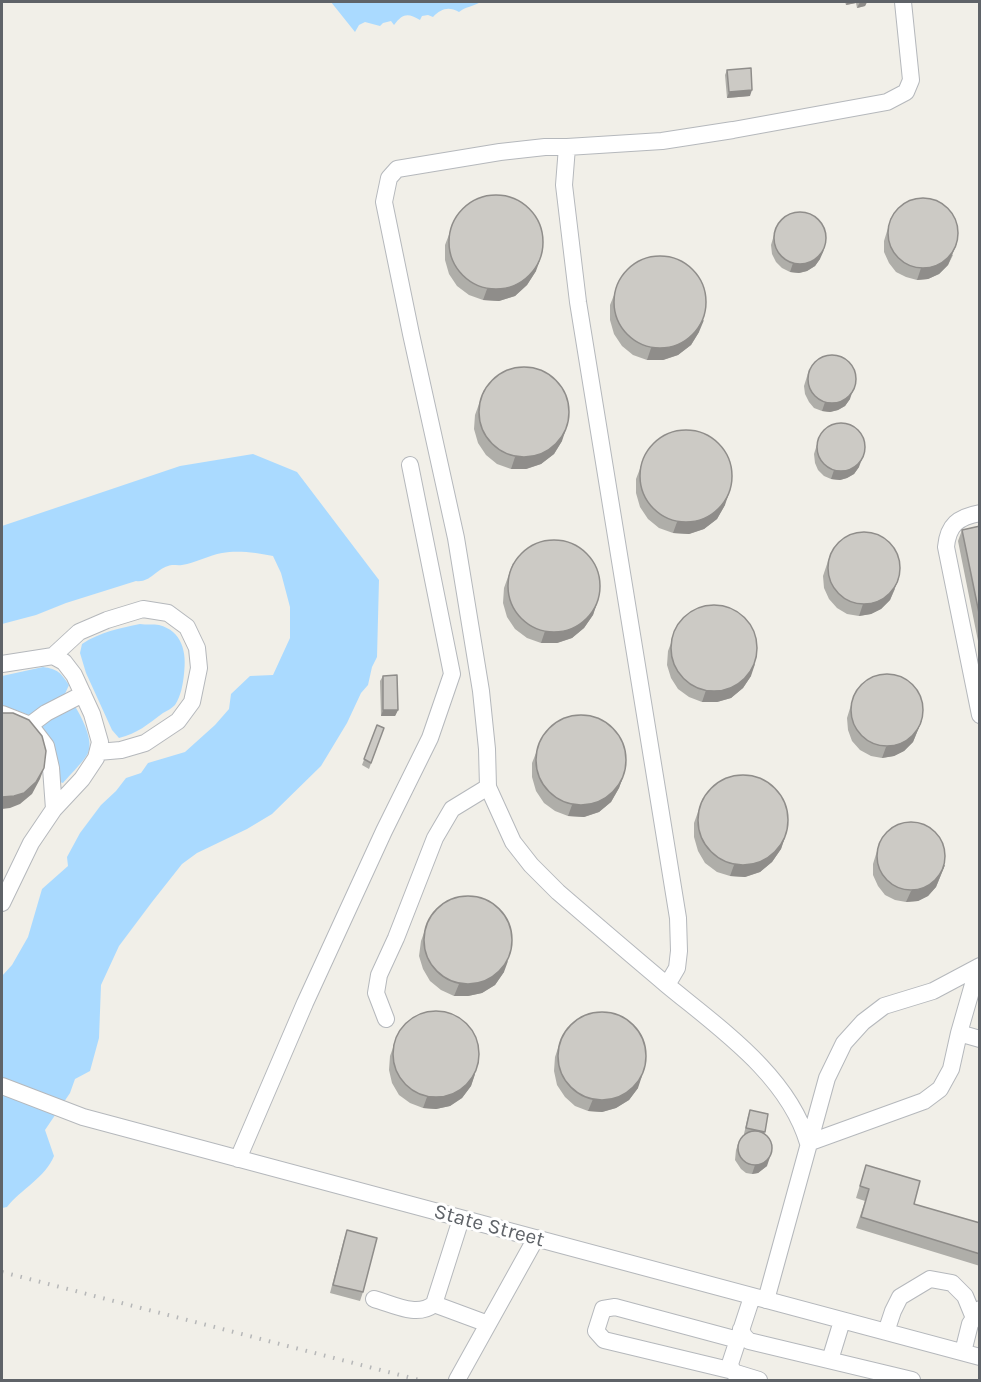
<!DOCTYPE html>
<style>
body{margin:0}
#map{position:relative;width:981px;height:1382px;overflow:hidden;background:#f1efe8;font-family:Karla,sans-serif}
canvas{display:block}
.frame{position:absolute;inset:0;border:3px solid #5f6368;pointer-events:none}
</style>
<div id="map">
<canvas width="981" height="1382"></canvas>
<div class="frame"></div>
</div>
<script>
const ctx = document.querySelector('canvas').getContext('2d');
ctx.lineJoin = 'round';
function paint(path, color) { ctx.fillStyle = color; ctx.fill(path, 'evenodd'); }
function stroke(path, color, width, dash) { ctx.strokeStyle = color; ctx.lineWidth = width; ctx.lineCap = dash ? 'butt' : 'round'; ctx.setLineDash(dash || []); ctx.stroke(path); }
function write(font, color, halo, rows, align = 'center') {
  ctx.font = font + ' Karla,sans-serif'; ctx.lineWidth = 6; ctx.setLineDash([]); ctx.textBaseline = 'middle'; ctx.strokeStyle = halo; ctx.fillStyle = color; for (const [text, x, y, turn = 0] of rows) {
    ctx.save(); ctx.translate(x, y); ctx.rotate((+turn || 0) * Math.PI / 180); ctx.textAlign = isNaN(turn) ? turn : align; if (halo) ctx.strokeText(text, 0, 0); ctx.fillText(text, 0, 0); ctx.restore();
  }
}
paint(new Path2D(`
 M331,2H481C472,7 467,6 459,12C448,6 441,9 433,17L428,15L422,16L420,20C408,13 403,13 394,25L391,21L383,23L380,26L365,22L359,25L355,32Z
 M253,454L297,472L379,580L377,657L372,667L368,685L361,693L347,723L321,766L272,814L247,829L197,853L182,864L152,902L119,946L101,985L99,1038L90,1071L75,1079L70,1093L45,1130L54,1156C45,1178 21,1189 7,1207L2,1208V976L12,965L28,937L42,889L68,866L67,857L80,833L101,805L116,791L126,778L141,773L148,763L185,752L215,725L229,709L231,694L250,676L273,675L290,638V607L281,573L273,556C258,553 238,550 222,553C209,555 196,563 182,565C177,566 173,564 168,566C155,570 150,583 136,581L66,603L36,615L2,624V526L180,466Z
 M140,624C146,625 154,624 159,625C182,631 187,652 184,674C183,684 181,696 175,705C172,708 167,711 163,713C147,725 138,733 119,738L112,730L86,673L80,653L82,644C100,632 120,628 140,624Z
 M43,667C58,669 61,673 69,685L64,696L29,715L2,705V676Z
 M66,707L76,708C82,718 94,741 88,753C85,760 69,776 63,783L57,781C54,757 55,743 39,724Z`), '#aadaff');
const minor = new Path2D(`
 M903,2L911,80L906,92L887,102L733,130L662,141L567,147H545L500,152L397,169L389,178L384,202L411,334L456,538L481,691L487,749L488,787L513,842L531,865L558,892C594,923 630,954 667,985C719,1028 788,1075 808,1143L924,1101L940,1089L951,1069L959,1033L978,967
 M567,147L564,185L578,302L678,918L679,951L677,968L667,985
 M980,513C958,517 948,525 946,547L980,715
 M53,656L79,632L107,620L143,609L168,613L187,627L197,648L199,668L192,702L178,721L145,743L121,750L98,752
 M2,664L53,656L64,662L74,675L92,714L100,742L96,758L82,779L54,809L31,843L2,903
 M2,714L30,725L46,746L51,768L54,809
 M30,725L46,713L83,694
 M386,1019L376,993L379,975L396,938L435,838L452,809L488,787
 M959,1033L980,1039
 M2,1086L83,1117L980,1357
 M238,1159L305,1003L384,831L430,738L452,674L410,465
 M752,1297L730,1364L733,1372L759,1380
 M374,1299C393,1304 417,1318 434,1304L461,1219
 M766,1300L827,1078L844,1043L863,1022L884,1006L933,991L980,966
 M434,1304L488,1324
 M741,1329L744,1336L749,1341L912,1380
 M886,1332L893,1311L900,1297L930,1279L952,1283L965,1296L974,1318
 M963,1352L970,1324L980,1309
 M830,1360L842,1321
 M729,1370L604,1340L596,1331L603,1309L615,1307L738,1340
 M457,1380L536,1238`);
stroke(minor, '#b5b8bc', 18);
stroke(minor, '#fff', 16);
stroke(new Path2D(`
 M2,1272L419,1380`), '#b6b7b8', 4, [1.5, 8]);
paint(new Path2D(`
 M845,2H867L865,6L857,8L856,3L846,5Z
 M727,70L750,96L727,98L725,75Z
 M891,218L953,255L948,265L939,274L928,279L917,280L906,277L896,272L889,263L884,252V241Z
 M455,219L536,271L527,285L515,296L499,301L483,300L469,295L457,286L449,274L445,260V245Z
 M776,228L820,259L815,266L807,271L799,273L790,272L782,268L776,262L772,254L771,245Z
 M620,280L699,332L691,345L678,355L663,360H647L633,355L622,346L614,334L610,320V305Z
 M809,370L850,399L845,406L838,410L830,412L822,411L814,408L809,402L805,394L804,386Z
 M484,390L562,441L554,454L541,464L526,469H511L497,464L486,455L478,443L474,429L475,415Z
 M819,438L859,467L854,474L847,478L840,480L831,479L824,476L818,470L815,463L814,454Z
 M646,453L725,505L717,519L704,529L689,534L673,533L659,528L648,519L640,507L636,493V479Z
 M980,526V651L958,541L962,530Z
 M831,552L895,589L890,600L881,609L871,614L859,616L847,614L837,608L829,599L824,588L823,576Z
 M513,563L597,603L593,615L584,628L572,638L557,643H541L527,638L515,629L507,617L503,603L504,588Z
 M677,627L751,676L743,688L731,698L717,702H702L689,697L678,689L671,678L667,665L668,651Z
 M383,676L398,710L395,716H381L380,681Z
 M854,695L922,720L913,742L904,751L894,756L882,758L871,756L860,750L852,741L848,730L847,718Z
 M377,725L384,728L369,769L362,765Z
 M542,738L623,777L619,788L611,802L599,812L584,817L568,816L555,811L544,803L536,791L532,777V763Z
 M703,798L785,837L781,849L772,862L760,872L745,877L730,876L717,872L705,863L698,851L694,837V823Z
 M880,841L945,865L936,887L928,896L918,901L906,902L895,900L885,895L878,886L873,875V864Z
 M425,930L504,972L495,985L482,993L468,996H454L441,990L430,981L423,969L419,956L421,941Z
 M399,1031L475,1074L471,1086L462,1098L450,1106L436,1109L423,1108L410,1103L399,1095L392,1083L389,1070L390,1056Z
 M559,1045L638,1088L629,1100L616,1108L602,1112L588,1111L575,1106L565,1097L557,1085L554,1071L555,1057Z
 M750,1110L768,1114L764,1134L767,1166L758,1173L752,1174L746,1173L741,1169L735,1160L736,1150L739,1141L745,1135L744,1134L748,1116Z
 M866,1165L914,1204L980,1223V1266L856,1228L865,1201L856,1198Z
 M347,1230L363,1292L360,1301L330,1293L344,1239Z`), '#afaea9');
paint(new Path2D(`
 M847,2H857L856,3L846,5Z
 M860,2H867L865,6L857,8Z
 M752,90L750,96L727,98L729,92Z
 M957,243L948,265L939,274L928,279L917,280L921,268Z
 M824,250L820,259L815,266L807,271L799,273L790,272L793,263Z
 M540,260L536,271L527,285L515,296L499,301L483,300L487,289Z
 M704,320L699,332L691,345L678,355L663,360H647L651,348Z
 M853,390L850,399L845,406L838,410L830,412L822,411L825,402Z
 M566,429L562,441L554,454L541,464L526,469H511L515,457Z
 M862,459L859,467L854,474L847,478L840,480L831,479L834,470Z
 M729,493L725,505L717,519L704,529L689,534L673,533L677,522Z
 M899,578L890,600L881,609L871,614L859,616L863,604Z
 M597,603L593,615L584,628L572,638L557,643H541L545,631Z
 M755,664L751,676L743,688L731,698L717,702H702L706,690Z
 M383,710H398L395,716H381Z
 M922,720L913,742L904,751L894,756L882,758L886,747Z
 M44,768L40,779L32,794L20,804L10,808L2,809V797Z
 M623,777L619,788L611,802L599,812L584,817L568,816L572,805Z
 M785,837L781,849L772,862L760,872L745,877L730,876L734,865Z
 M945,865L936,887L928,896L918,901L906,902L911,891Z
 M508,961L504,972L495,985L482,993L468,996H454L459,984Z
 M475,1074L471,1086L462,1098L450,1106L436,1109L423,1108L427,1097Z
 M642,1076L638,1088L629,1100L616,1108L602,1112L588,1111L593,1099Z
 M772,1151L767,1166L758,1173L752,1174L755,1165Z`), '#8f8d8a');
const building = new Path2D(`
 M751,68L752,90L729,92L727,70Z
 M449 242a47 47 0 1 1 94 0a47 47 0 1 1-94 0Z
 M888 233a35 35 0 1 1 70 0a35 35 0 1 1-70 0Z
 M774 238a26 26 0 1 1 52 0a26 26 0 1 1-52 0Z
 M614 302a46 46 0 1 1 92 0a46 46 0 1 1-92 0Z
 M808 379a24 24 0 1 1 48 0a24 24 0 1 1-48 0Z
 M479 412a45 45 0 1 1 90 0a45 45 0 1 1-90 0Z
 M817 447a24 24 0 1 1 48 0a24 24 0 1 1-48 0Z
 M640 476a46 46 0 1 1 92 0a46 46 0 1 1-92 0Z
 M980,526V618L962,530Z
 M828 568a36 36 0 1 1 72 0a36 36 0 1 1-72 0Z
 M508 586a46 46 0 1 1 92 0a46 46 0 1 1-92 0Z
 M671 648a43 43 0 1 1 86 0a43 43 0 1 1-86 0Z
 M851 710a36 36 0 1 1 72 0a36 36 0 1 1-72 0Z
 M397,675L398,710H383V676Z
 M2,713H13L29,720L42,736L46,751L44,768L36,782L24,793L14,796L2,797Z
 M536 760a45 45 0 1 1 90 0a45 45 0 1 1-90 0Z
 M377,725L384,728L371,763L364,759Z
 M698 820a45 45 0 1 1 90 0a45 45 0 1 1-90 0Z
 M877 856a34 34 0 1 1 68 0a34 34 0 1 1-68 0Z
 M424 940a44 44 0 1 1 88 0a44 44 0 1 1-88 0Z
 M393 1054a43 43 0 1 1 86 0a43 43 0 1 1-86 0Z
 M558 1056a44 44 0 1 1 88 0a44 44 0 1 1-88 0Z
 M750,1110L768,1114L765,1132L746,1128Z
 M738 1148a17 17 0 1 1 34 0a17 17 0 1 1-34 0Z
 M866,1165L920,1181L914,1204L980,1223V1254L861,1217L869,1189L860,1186Z
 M347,1230L377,1238L363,1292L333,1285Z`);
paint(building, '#cccac5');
stroke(building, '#8f8d8a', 1.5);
write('21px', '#5f6368', '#fff', [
 ["State Street",489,1226,15]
]);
</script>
